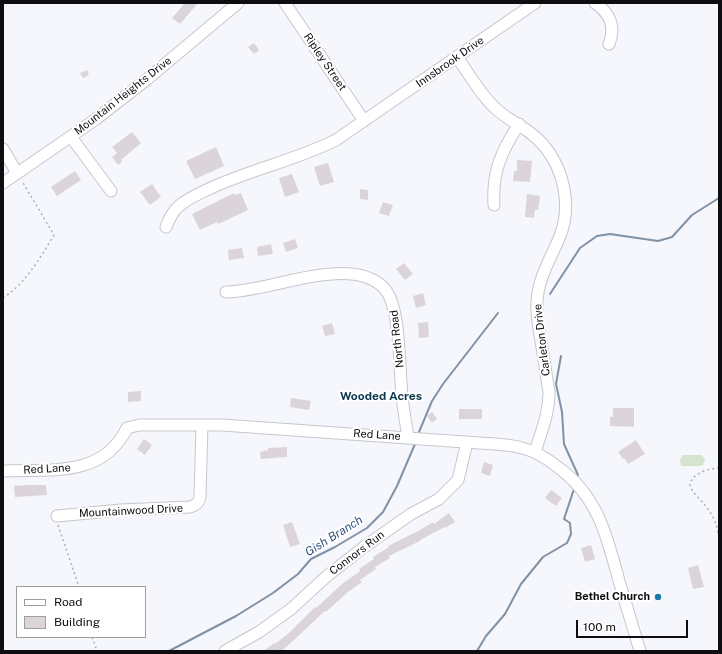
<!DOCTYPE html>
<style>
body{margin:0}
#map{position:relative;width:722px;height:654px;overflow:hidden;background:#f5f7fd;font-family:"Public Sans",sans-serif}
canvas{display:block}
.frame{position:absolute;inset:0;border:4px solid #0e0e10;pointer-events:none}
.legend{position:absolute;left:16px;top:586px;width:130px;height:52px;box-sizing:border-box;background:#fff;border:1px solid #9f9f9f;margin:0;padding:5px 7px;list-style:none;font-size:12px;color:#0e0e10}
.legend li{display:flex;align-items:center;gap:8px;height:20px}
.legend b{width:20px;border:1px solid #9f9f9f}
.scale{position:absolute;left:576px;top:620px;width:112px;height:18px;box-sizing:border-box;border:2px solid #0e0e10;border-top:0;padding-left:5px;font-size:12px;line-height:14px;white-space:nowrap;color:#0e0e10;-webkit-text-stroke:3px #fff;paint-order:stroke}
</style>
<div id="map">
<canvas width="722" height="654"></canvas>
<div class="frame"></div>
<ul class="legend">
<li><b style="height:5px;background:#fff"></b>Road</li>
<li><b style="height:11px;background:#dbd5d9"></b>Building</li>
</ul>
<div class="scale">100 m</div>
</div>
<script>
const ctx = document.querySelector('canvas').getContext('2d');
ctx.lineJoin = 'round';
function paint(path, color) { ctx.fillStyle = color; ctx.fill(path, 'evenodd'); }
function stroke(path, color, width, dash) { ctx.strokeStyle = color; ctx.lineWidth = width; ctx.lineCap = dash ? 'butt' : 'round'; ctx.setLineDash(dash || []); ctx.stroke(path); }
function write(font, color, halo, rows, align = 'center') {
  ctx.font = font + ' "Public Sans",sans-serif'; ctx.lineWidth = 4; ctx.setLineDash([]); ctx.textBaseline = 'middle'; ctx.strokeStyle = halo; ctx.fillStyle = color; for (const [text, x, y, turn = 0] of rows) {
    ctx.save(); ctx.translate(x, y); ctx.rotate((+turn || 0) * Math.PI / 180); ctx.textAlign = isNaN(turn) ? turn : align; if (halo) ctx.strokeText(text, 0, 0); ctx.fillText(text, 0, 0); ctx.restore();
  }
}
paint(new Path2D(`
 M683,455H702L705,460L703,465L700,466H681L680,460Z`), '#d6e4ce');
stroke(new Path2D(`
 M550,294L580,248L597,236L610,234L658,241L672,237L692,215L719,198
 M561,356L556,384L562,412L564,444L578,475
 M419,432L432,401L443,384L498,313
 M169,651L236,616L273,593L298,574L311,559L335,547L367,528L383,512L397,486L415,444
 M477,651L486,636L505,614L521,584L543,557L567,543L571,534L570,523L564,519L574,489`), '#8191a6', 2);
paint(new Path2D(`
 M185,3H198L180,24L172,18Z
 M254,43L259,50L254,54L248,47Z
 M87,70L89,75L83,78L80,73Z
 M132,132L141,143L121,160L122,162L118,165L112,157L117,153L112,147Z
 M216,147L224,166L195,179L186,161Z
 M517,160L532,161L530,182L513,181L514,171H517Z
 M328,163L334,182L320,186L314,167Z
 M75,171L81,180L57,196L51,187Z
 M292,174L299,192L285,197L279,178Z
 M152,184L161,197L150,205L140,192Z
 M360,189L368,190V200L360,199Z
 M234,193L235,195L241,193L248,210L218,224L217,222L200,230L192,214Z
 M527,194L540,196L538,210H535L534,218L525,217Z
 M383,202L393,205L389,216L379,213Z
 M295,239L298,248L286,252L283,243Z
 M271,244L273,254L258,256L257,247Z
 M242,248L244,258L229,260L228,250Z
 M404,263L413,274L405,280L396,269Z
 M423,293L426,305L416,308L413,296Z
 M428,322L429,337L419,338L418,323Z
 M332,323L335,334L325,336L322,326Z
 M141,391V401L128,402V392Z
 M291,398L311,401L309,410L290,407Z
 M613,408H634V427L610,426V417H613Z
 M459,409H482V419H459Z
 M432,412L437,419L432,423L427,416Z
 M144,439L152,445L145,455L137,449Z
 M636,440L645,454L628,464L624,458L623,459L618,452Z
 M287,447V457L261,459L260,452L268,450V448Z
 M484,462L493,465L490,476L481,473Z
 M28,485H46L47,495L15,497L14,486Z
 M551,490L562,498L556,506L545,498Z
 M449,513L455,522L445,528V527L420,540V541L389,556L390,558L375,567L376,569L360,580L362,582L348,592L326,612L325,611L282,651H264L274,643L275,644L289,633L315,607L316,608L342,584L360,571L359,569L374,559L373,557L389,547L388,546L420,530L433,522L434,524Z
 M292,522L300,544L290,547L283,525Z
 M591,545L595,559L585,562L581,548Z
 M698,565L704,587L693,589L688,568Z`), '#dbd5d9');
const minor = new Path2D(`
 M285,3L364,121
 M595,3C610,13 616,27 609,44
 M457,57C469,74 480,94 495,108C502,115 510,119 517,124C531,132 544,143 552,157C566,180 570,211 560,236C551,258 538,278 537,302C536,315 539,328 541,341C544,358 546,375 549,392C549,414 541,432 535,452
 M71,137L111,191
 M3,149L17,173
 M3,183L96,119L146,80L238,3
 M494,205C492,172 501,152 519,124
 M166,227C169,219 172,212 179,206C188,198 200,193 211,188C252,169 296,160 336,140L535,3
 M226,292C258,291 289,279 321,275C342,272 369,272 384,288C401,306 399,369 402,395C403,409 406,423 408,437
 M3,471C50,469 103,478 127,428L139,425H222L479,443C493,444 508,444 522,448C535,451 548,459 559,468C598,497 607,536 619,581C626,604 633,628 640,651
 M57,516L121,510L190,507C196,505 199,503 200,497L202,425
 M225,651L259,632L291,609L327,576L364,547L411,514L439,499L458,480L467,442`);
stroke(minor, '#c5c7cd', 13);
stroke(new Path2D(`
 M3,298C26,283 40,258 54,235L22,181
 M719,468C708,469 692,473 690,485C693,495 702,500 707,508C715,518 718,528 719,541
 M58,525L79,587
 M92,637L97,651`), '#acaeb3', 1.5, [2, 3]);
stroke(minor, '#fff', 11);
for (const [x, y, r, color] of [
 [658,597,4,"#1c79a7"]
]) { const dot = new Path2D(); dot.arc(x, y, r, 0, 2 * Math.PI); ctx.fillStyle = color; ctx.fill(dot); stroke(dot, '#fff', 1.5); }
write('11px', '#0e0e10', '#fff', [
 ["Ripley Street",325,62,56],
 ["Innsbrook Drive",450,62,-35],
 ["Mountain Heights Drive",123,96,-38],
 ["North Road",397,339,-96],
 ["Carleton Drive",542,340,-97],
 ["Red Lane",377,435,4],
 ["Red Lane",47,469,-3],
 ["Mountainwood Drive",131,511,-3],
 ["Connors Run",357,553,-37]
]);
write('bold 11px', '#0e0e10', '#fff', [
 ["Bethel Church",650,597]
], 'right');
write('bold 12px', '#0c374d', '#fff', [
 ["Wooded Acres",381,396]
]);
write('italic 12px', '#35557f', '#fff', [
 ["Gish Branch",334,536,-32]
]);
</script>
